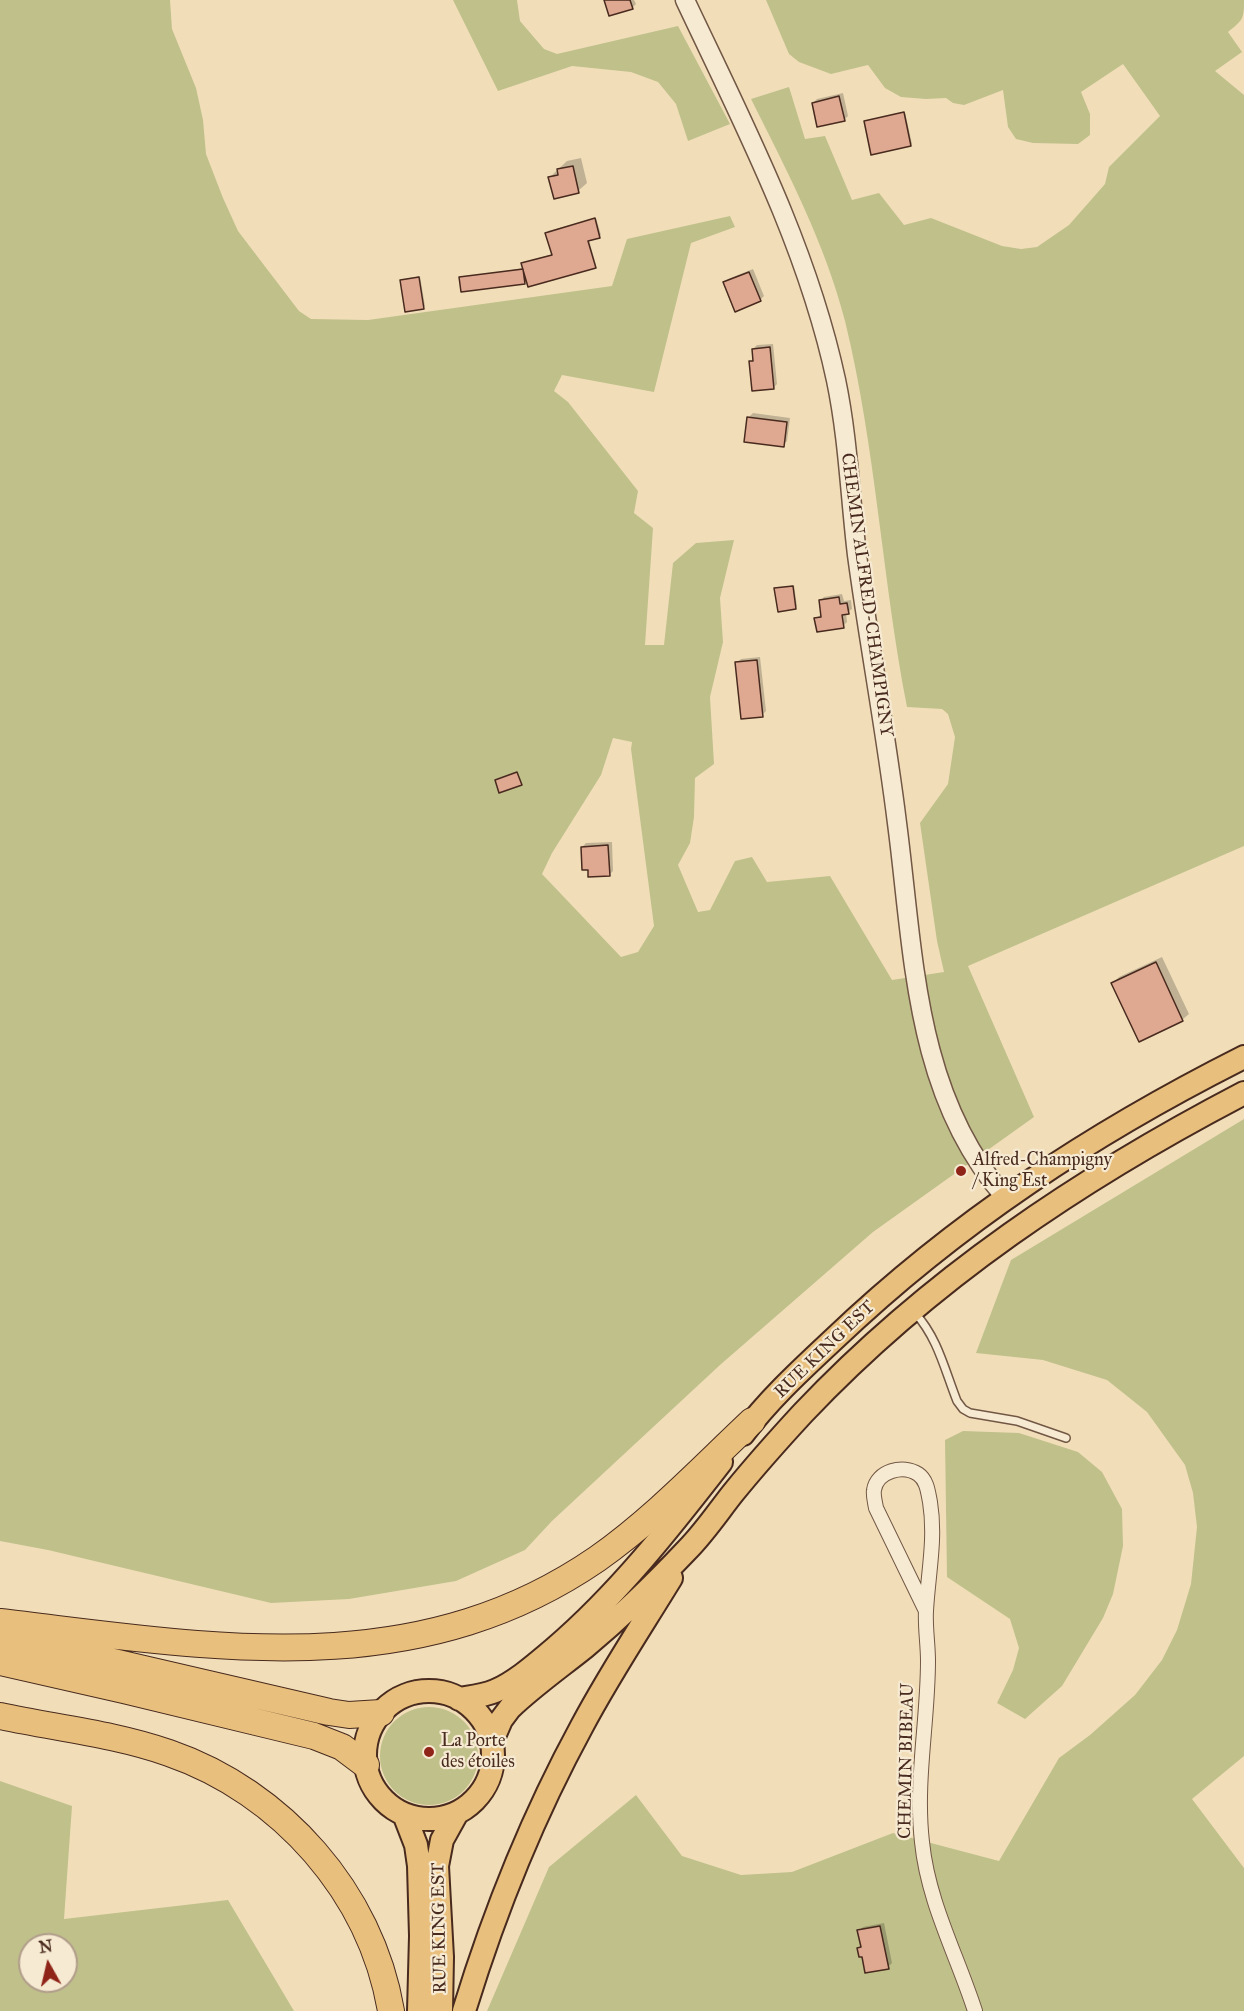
<!DOCTYPE html>
<meta charset="utf-8">
<style>
body{margin:0}
#map{position:relative;width:1244px;height:2011px;overflow:hidden;background:#f1deb9;font-family:"IM FELL Great Primer",serif}
canvas{display:block}
.north{position:absolute;left:18px;top:1933px;width:60px;height:60px;box-sizing:border-box;background:#f6ead2;border:2px solid #b09d8a;border-radius:50%;rotate:352deg;font-size:16px;font-weight:700;line-height:24px;text-align:center;color:#482a1e}
.north::after{content:'';display:block;margin:auto;width:21px;height:27px;background:#8f2418;clip-path:polygon(50% 0,100% 100%,50% 72%,0 100%)}
</style>
<div id="map">
<canvas width="1244" height="2011"></canvas>
<div class="north">N</div>
</div>
<script>
const ctx = document.querySelector('canvas').getContext('2d');
ctx.lineJoin = 'round';
function paint(path, color) { ctx.fillStyle = color; ctx.fill(path, 'evenodd'); }
function stroke(path, color, width, dash) { ctx.strokeStyle = color; ctx.lineWidth = width; ctx.lineCap = dash ? 'butt' : 'round'; ctx.setLineDash(dash || []); ctx.stroke(path); }
function write(font, color, halo, rows, align = 'center') {
  ctx.font = font + ' "IM FELL Great Primer",serif'; ctx.lineWidth = 4.5; ctx.setLineDash([]); ctx.textBaseline = 'middle'; ctx.strokeStyle = halo; ctx.fillStyle = color; for (const [text, x, y, turn = 0] of rows) {
    ctx.save(); ctx.translate(x, y); ctx.rotate((+turn || 0) * Math.PI / 180); ctx.textAlign = isNaN(turn) ? turn : align; if (halo) ctx.strokeText(text, 0, 0); ctx.fillText(text, 0, 0); ctx.restore();
  }
}
paint(new Path2D(`
 M0,0H170L172,29L196,88L203,120L206,154L223,198L238,231L299,311L311,319L368,320L612,286L627,239L730,216L735,227L691,243L654,392L562,375L554,391L568,402L638,491L634,513L653,528L645,645H664L673,563L696,543L734,540L720,598L723,642L710,697L714,764L695,778L694,817L690,843L678,865L698,912L710,910L735,861L752,857L767,882L830,876L892,980L944,972L937,941L920,823L948,784L955,737L948,714L942,709L907,707C882,579 876,448 845,321C825,243 787,171 751,99L789,87L805,139L825,136L852,200L879,193L904,225L931,218L1002,246L1021,249L1037,247L1069,225L1105,184L1109,167L1160,116L1123,64L1081,92L1090,114V135L1078,144L1033,143L1016,139L1008,127L1003,90L964,105L953,103L946,98L926,99L901,97L885,88L868,65L831,74L799,62L789,54L766,0H1244C1244,19 1243,20 1228,32L1242,52L1215,71L1244,95V846L968,966L1034,1117L873,1232L720,1365L552,1521L525,1550L456,1581L349,1599L271,1603L48,1550L0,1541ZM613,738L632,742L631,749L654,926L638,952L621,957L542,874L552,853L601,775Z
 M453,0H517L520,21L544,49L557,54L678,26L730,124L688,141L676,104L658,82L631,72L572,66L498,91Z
 M1244,1119V1756L1192,1799L1244,1868V2011H487L549,1867L636,1795L682,1856L741,1875L792,1872L893,1833L999,1861L1059,1758L1090,1735L1135,1695L1162,1660L1177,1630L1191,1584L1197,1527L1193,1493L1185,1465L1147,1412L1107,1380L1043,1360L976,1353L1011,1260Z
 M963,1431L1019,1433L1078,1452L1102,1472L1122,1509L1123,1546L1113,1594L1103,1618L1062,1686L1025,1719L997,1703L1013,1670L1019,1648L1010,1619L947,1577L945,1440Z
 M380 1756a49 49 0 1 1 98 0a49 49 0 1 1-98 0Z
 M0,1781L72,1806L64,1919L228,1900L294,2011H0ZM30,1945H66V1981H30Z`), '#c0c08b');
paint(new Path2D(`
 M606,0H634L636,4L632,8Z
 M843,93L848,116L844,120L813,103L817,99Z
 M905,112L912,144L910,145L866,121Z
 M581,158L587,183L578,191L550,177L567,161Z
 M596,218L601,235L589,240L596,265L595,266L528,279L524,283L461,278L524,268L525,262L553,254L547,233L548,231Z
 M753,269L764,296L760,300L725,283L728,279Z
 M420,276L425,306L424,307L401,280Z
 M773,344L777,384L773,388L751,362L754,358L753,349L757,345Z
 M753,413L790,418L787,441L783,445L749,417Z
 M794,585L797,606L795,608L776,589Z
 M842,594L844,601L851,600L852,609L846,613L847,622L843,626L816,618L822,614L820,601L824,597Z
 M760,657L766,711L762,715L737,663L741,659Z
 M612,842L613,871L609,875L582,847L586,843Z
 M1162,957L1189,1014L1182,1020L1113,983L1119,977Z
 M884,1923L892,1963L888,1967L863,1955L858,1948L862,1945L859,1931L863,1927Z`), '#0003');
const building = new Path2D(`
 M604,0H630L633,9L609,16Z
 M839,96L845,121L817,127L812,103Z
 M904,112L911,146L871,155L864,121Z
 M573,166L579,193L554,199L548,177L558,175L557,169Z
 M595,218L600,238L588,241L596,268L528,287L521,263L552,255L545,233Z
 M523,269L525,284L461,292L459,277Z
 M749,272L761,301L735,312L723,282Z
 M419,277L424,309L405,312L400,280Z
 M770,347L774,389L752,391L749,361H753L752,349Z
 M747,417L787,422L784,447L744,442Z
 M793,586L796,609L778,612L774,588Z
 M839,597L840,604L847,603L849,614L842,615L844,628L817,632L814,618L821,617L819,600Z
 M757,660L763,717L741,719L735,662Z
 M517,772L522,785L499,793L495,780Z
 M608,845L610,876L588,877V870H582L581,847Z
 M1156,962L1183,1021L1139,1042L1111,983Z
 M880,1926L889,1969L865,1973L862,1957H859L857,1948L861,1947L857,1930Z`);
paint(building, '#dfa891');
stroke(building, '#482a1e', 1.5);
const service = new Path2D(`
 M915,1313C938,1338 945,1371 957,1401L963,1409L970,1413L1017,1421L1066,1438`);
const minor = new Path2D(`
 M926,1611L876,1508C875,1502 873,1495 874,1490C877,1471 903,1464 918,1474C927,1480 928,1492 930,1502C936,1539 928,1574 926,1611C925,1627 928,1644 928,1661C928,1721 915,1782 922,1842C928,1902 957,1955 975,2011`);
const tertiary = new Path2D(`
 M685,0C743,123 807,245 836,380C848,437 850,496 857,555C869,644 886,733 897,823C914,952 914,1094 1005,1197`);
const primary = new Path2D(`
 M743,1434C769,1399 802,1369 834,1339C957,1222 1093,1133 1244,1057
 M365 1755a64 64 0 1 1 128 0a64 64 0 1 1-128 0Z
 M459,1699C471,1697 483,1696 495,1691C516,1682 536,1664 554,1649C618,1594 669,1529 721,1462
 M491,1743L501,1720L510,1708C533,1686 560,1667 585,1647C621,1617 655,1584 687,1550C704,1533 718,1512 733,1493C755,1466 779,1439 803,1413C930,1279 1081,1178 1244,1093
 M404,1814L416,1845L419,1866L421,1936L419,2011
 M441,2011L442,1957L437,1866L442,1840L457,1813
 M464,2011C494,1913 533,1816 582,1726C609,1675 641,1627 671,1578`);
const motorway = new Path2D(`
 M0,1622C208,1646 412,1686 597,1559C654,1519 702,1468 752,1421
 M1,1636L329,1712L349,1715L381,1713
 M0,1662L124,1690L314,1736L342,1747L366,1765
 M0,1716C56,1728 115,1734 169,1753C282,1792 371,1893 391,2011`);
stroke(service, '#725745', 10);
stroke(minor, '#725745', 16);
stroke(tertiary, '#725745', 21);
stroke(primary, '#482a1e', 26);
stroke(motorway, '#482a1e', 28);
stroke(service, '#f6ead2', 7);
stroke(minor, '#f6ead2', 14);
stroke(tertiary, '#f6ead2', 18);
stroke(primary, '#e8bf7c', 22);
stroke(motorway, '#e8bf7c', 26);
for (const [x, y, r, color] of [
 [961,1171,6,"#8f2418"],
 [429,1752,6,"#8f2418"]
]) { const dot = new Path2D(); dot.arc(x, y, r, 0, 2 * Math.PI); ctx.fillStyle = color; ctx.fill(dot); stroke(dot, '#f6ead2', 2); }
write('18px', '#482a1e', '#f6ead2', [
 ["CHEMIN ALFRED-CHAMPIGNY",866,595,82],
 ["RUE KING EST",825,1350,-44],
 ["CHEMIN BIBEAU",907,1761,-89],
 ["RUE KING EST",440,1928,-91]
]);
write('18px', '#482a1e', '#f6ead2', [
 ["Alfred-Champigny",973,1161],
 ["/ King Est",973,1182],
 ["La Porte",441,1742],
 ["des étoiles",441,1763]
], 'left');
</script>
